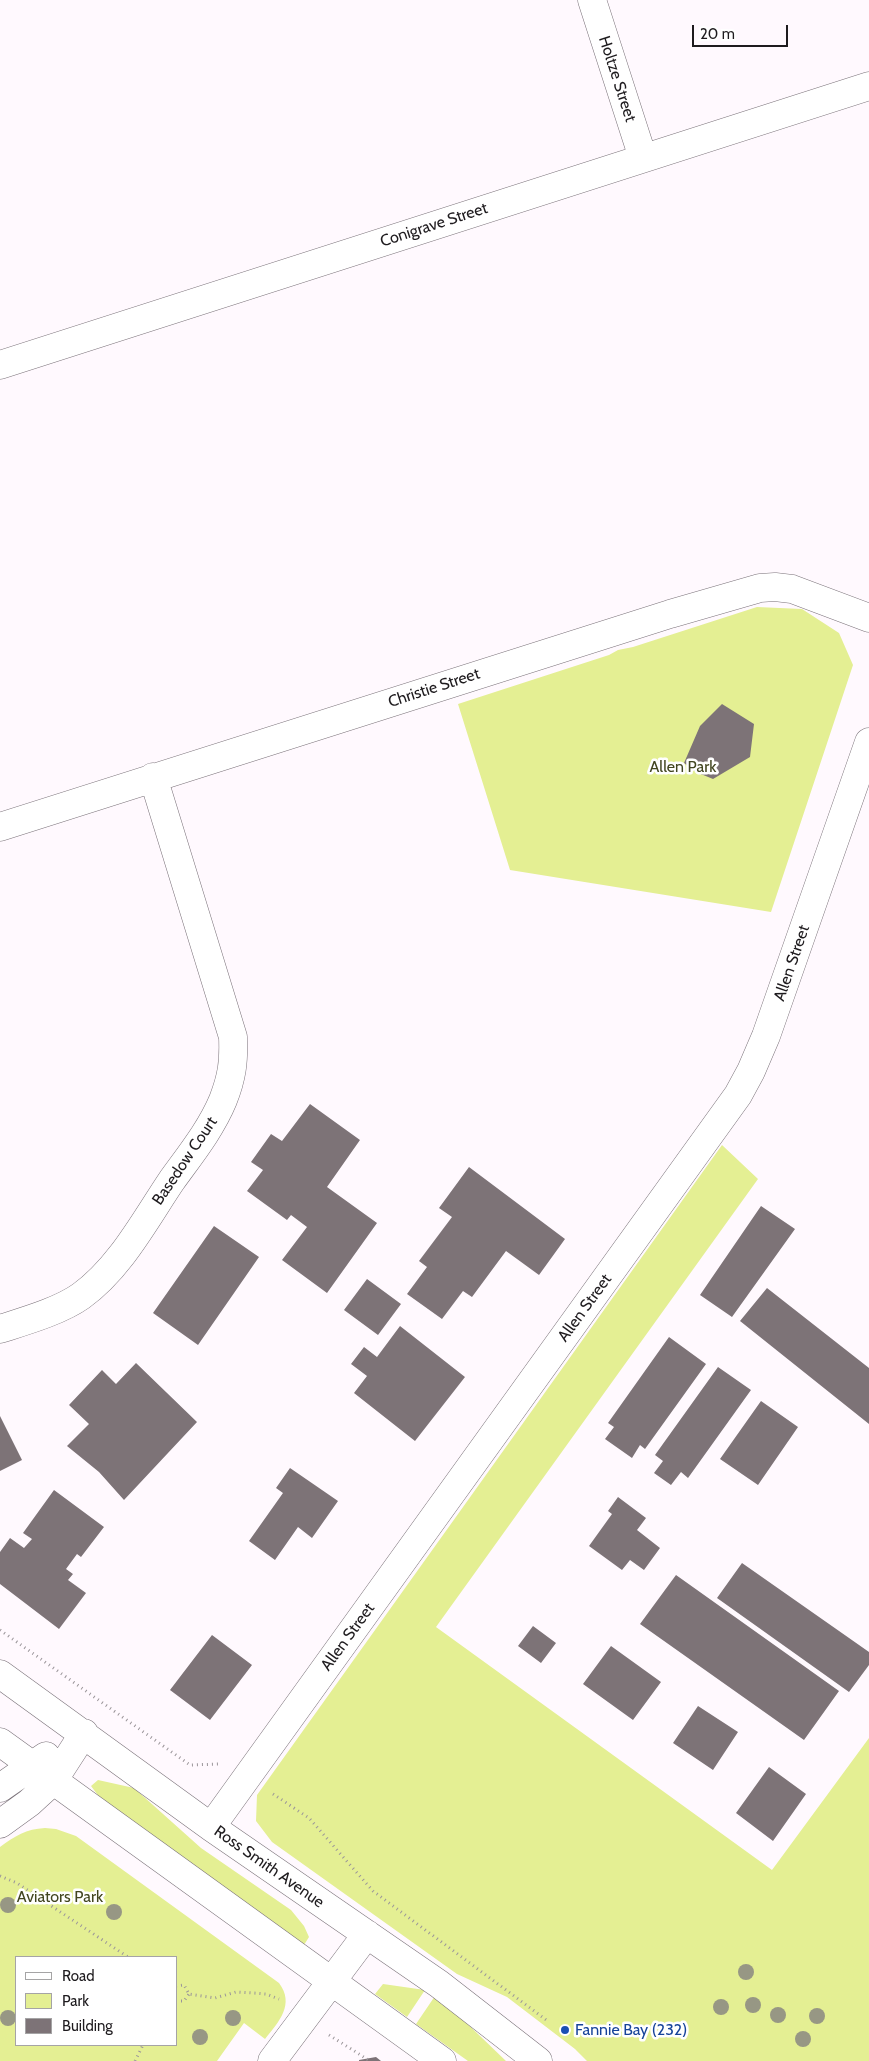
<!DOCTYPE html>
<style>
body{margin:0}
#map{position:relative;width:869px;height:2061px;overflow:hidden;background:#fff9fe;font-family:Cabin,sans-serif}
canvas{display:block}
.legend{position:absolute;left:15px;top:1956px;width:162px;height:90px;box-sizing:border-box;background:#fff;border:1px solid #a5a4a5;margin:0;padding:6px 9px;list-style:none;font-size:15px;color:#1e1b1e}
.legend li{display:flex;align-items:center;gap:10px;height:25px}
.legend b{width:25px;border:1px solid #a5a4a5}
.scale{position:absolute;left:692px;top:25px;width:96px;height:22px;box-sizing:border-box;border:2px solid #1e1b1e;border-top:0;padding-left:6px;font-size:15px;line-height:18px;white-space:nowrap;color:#1e1b1e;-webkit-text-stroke:4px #fff;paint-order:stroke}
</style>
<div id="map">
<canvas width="869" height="2061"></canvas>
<ul class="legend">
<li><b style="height:6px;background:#fff"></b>Road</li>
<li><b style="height:14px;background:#e4ef93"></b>Park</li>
<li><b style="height:14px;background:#7d7377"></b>Building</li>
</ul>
<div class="scale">20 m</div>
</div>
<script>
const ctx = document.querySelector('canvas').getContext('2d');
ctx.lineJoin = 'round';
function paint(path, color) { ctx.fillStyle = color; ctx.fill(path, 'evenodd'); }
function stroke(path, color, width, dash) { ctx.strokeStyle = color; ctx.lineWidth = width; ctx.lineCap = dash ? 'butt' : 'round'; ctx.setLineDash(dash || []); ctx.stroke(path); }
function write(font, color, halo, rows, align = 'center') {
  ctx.font = font + ' Cabin,sans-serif'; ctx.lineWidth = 5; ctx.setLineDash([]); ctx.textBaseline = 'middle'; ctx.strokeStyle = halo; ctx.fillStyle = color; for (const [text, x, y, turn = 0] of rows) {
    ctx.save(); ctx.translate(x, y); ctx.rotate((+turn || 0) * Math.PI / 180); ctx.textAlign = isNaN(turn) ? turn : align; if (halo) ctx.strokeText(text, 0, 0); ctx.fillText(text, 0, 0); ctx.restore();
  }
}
paint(new Path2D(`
 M757,607L802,609L839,633L853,665L771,912L510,870L458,704L609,655L618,650L633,647Z
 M722,1145L758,1179L436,1627L772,1870L869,1738V2061H587L575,2049L507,1997L457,1974L272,1842L256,1821L257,1795Z
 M98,1780L134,1788L201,1848L291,1910L304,1926L309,1937L304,1945L100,1798L91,1786Z
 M45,1828L56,1829L76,1836L279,1983C295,2004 279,2022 265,2039L244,2023L217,2061H0V1847C15,1836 26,1829 45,1828ZM16,1957H176V2045H16Z
 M383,1984L425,1990L407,2017L375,1994Z
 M435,1996L451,2008L506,2061H468L416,2024Z`), '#e4ef93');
paint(new Path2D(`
 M722,704L754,724L750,757L713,779L696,772L684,763L700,726Z
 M310,1104L360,1140L327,1187L377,1223L327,1293L282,1260L307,1227L291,1215L287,1220L247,1191L263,1170L251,1162L271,1134L282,1141Z
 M469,1167L565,1239L539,1275L506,1251L472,1297L463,1291L442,1319L407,1294L427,1267L419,1261L452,1217L439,1208Z
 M761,1206L795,1229L732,1317L700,1295Z
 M214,1226L259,1257L198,1345L153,1313Z
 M367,1279L401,1304L378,1335L344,1310Z
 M767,1288L869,1368V1424L740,1321Z
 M400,1326L465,1377L415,1441L354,1393L367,1376L351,1364L364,1347L377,1357Z
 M669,1337L706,1364L645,1449L640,1445L632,1458L605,1439L614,1427L608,1423Z
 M136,1363L197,1422L124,1500L99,1472L67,1446L89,1424L69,1405L102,1370L116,1384Z
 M718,1367L751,1390L688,1478L681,1472L671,1485L654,1473L663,1461L655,1455Z
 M761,1401L798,1427L758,1485L720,1459Z
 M0,1416L22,1460L0,1471Z
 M290,1468L338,1501L312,1538L298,1527L275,1560L249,1541L283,1493L276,1488Z
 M54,1490L104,1527L81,1557L77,1554L66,1569L73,1574L68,1580L86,1593L59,1629L0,1584V1552L10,1538L24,1548L32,1539L23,1533Z
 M618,1497L646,1518L637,1530L660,1548L644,1570L630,1560L622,1570L589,1546L612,1514L608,1511Z
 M742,1563L869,1652V1665L849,1692L717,1598Z
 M676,1575L839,1691L804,1740L640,1624Z
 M533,1626L556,1643L541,1663L518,1646Z
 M212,1635L252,1665L210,1720L170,1690Z
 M611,1646L661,1682L633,1720L583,1684Z
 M698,1706L738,1732L713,1770L673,1743Z
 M769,1767L806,1794L773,1841L736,1813Z
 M376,2057L381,2061H359V2060Z`), '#7d7377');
const minor = new Path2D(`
 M592,0L643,158
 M0,365L869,86
 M0,827L670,614L760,588L775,587L792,589L869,618
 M0,1329C25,1321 60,1311 81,1296C120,1268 145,1220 172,1180C190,1155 211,1129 223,1100C232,1077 234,1062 233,1037L153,777
 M0,1674L211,1827L439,1984L538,2061
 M0,1742L442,2061
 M0,1788L46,1756
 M0,1824L29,1803L53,1781L84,1733
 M211,1827L738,1095L751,1071L766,1036L869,742
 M272,2061L367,1934`);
stroke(minor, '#7b737a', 29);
stroke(new Path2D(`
 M0,1630L190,1765L219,1764
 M273,1794L309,1818L373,1891L549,2022
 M0,1876L17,1883L128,1957
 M176,1986L184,1985L189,1994L215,1998L236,1992L253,1993L266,1994L279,1999
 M176,2001H184L189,1994
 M329,2035L370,2061
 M135,2061L143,2045`), '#9a9599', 3, [1, 4]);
stroke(minor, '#fff', 28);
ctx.fillStyle = '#979784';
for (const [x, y] of [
 [8,1905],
 [114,1912],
 [746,1972],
 [753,2005],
 [721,2007],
 [778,2015],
 [817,2016],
 [8,2018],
 [233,2018],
 [200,2037],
 [803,2039]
]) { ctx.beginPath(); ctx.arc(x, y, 8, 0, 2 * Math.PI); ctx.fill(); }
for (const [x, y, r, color] of [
 [565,2030,5,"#1a4fb4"]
]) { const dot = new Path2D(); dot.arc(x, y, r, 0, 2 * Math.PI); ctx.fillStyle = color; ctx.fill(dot); stroke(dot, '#fff', 2); }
write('16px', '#1e1b1e', '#fff', [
 ["Holtze Street",617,79,72],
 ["Conigrave Street",434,225,-18],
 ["Christie Street",434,688,-18],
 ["Allen Street",792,963,-71],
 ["Basedow Court",185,1161,-56],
 ["Allen Street",585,1308,-54],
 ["Allen Street",348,1637,-54],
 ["Ross Smith Avenue",269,1867,35]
]);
write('16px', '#424620', '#fff', [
 ["Allen Park",683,767],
 ["Aviators Park",60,1897]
]);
write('16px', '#164399', '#fff', [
 ["Fannie Bay (232)",575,2030]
], 'left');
</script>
